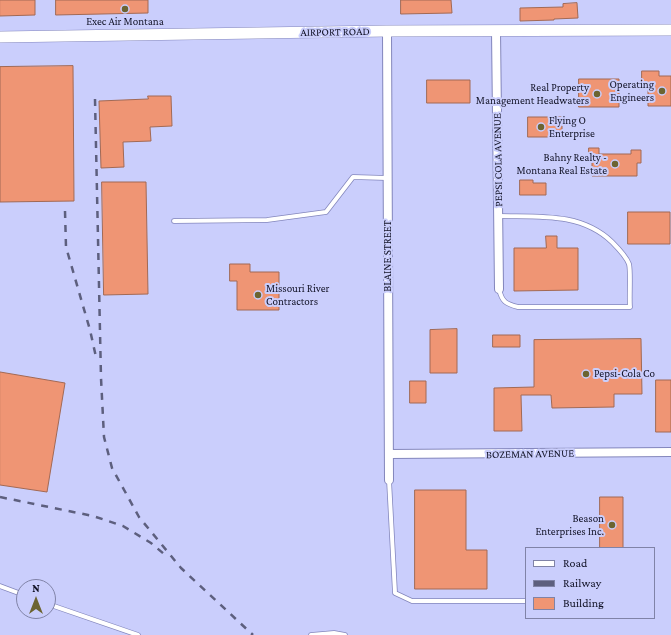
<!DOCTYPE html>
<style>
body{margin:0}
#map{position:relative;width:671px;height:635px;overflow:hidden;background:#cacefc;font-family:"Crimson Pro",serif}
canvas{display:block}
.legend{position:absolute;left:525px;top:547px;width:130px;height:72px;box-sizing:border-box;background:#cacefc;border:1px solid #8083a7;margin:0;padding:5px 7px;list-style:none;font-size:12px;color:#121327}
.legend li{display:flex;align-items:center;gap:8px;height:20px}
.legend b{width:20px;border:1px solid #8083a7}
.north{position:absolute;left:16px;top:579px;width:40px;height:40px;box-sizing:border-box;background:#cacefc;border:1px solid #8083a7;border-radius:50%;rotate:0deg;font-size:11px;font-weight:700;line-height:16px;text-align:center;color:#121327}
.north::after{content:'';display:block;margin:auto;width:14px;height:18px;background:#6c6431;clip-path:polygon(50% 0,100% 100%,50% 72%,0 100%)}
</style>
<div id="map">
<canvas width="671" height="635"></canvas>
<ul class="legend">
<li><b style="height:5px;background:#fff"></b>Road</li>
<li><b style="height:5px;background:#5d5f7e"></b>Railway</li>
<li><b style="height:11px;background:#ef9574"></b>Building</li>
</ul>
<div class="north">N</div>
</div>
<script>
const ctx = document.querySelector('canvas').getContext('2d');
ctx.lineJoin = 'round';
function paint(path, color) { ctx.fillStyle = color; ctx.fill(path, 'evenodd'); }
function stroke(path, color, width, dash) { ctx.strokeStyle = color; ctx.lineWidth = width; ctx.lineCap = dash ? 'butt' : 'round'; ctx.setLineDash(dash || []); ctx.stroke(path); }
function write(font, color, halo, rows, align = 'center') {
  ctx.font = font + ' "Crimson Pro",serif'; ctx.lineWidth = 4; ctx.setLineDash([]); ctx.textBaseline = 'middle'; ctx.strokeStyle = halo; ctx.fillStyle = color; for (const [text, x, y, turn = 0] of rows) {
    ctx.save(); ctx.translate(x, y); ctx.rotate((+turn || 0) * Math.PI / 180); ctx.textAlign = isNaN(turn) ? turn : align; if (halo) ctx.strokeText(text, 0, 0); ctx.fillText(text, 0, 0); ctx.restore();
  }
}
const building = new Path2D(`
 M0,0H35V15L0,16Z
 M56,0H148V13L56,15Z
 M401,0H451L452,13L401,14Z
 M577,3L578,18L554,19V20L520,21V8L563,7V4Z
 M73,66L74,201L0,202V67Z
 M642,71H659V76H671V106H648V85H642Z
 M579,79H619V107H579Z
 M427,80H470V103H427Z
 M148,96H171L172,126L150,127L151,141L123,142L124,167L101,168L99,101L148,99Z
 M528,117H562V137H528Z
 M589,148H599V154H631V150H641V163H637V176H592V162H589Z
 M520,180H533V183H546V195H520Z
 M102,182H146L148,294L104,295Z
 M628,212H670V244H628Z
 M546,236H557V248H578V290L514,291V248H546Z
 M230,264H250V272H279V310H237V281H230Z
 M457,329V373H430V330Z
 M493,335H520V347H493Z
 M641,339L642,394H614V407L552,408L551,395H521L522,431H494V388L534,387V340Z
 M0,372L65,383L47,492L0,485Z
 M656,380H671V432H656Z
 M410,381H426V403H410Z
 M415,490H466V550H487V589H415Z
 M600,497H623V548H600Z`);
paint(building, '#ef9574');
stroke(building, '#a26954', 1);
const service = new Path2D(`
 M499,216C538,217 581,212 612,242C618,248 626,256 629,264C631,272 629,298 630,307H518C506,304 502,302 499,289
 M174,221L267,220L326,212L353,177L387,178
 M389,480L395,593L412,601H525
 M0,586L24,595
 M48,604L138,635
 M311,635L334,633L345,635`);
const minor = new Path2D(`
 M387,31L389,480
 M496,31L499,289
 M389,454L671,452`);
const tertiary = new Path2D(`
 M0,37L387,31L671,30`);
stroke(service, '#8386bc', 5.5);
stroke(minor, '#8386bc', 10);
stroke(tertiary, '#8386bc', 12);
stroke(service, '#fff', 4);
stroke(minor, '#fff', 8);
stroke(tertiary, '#fff', 11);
stroke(new Path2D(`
 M95,99L101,378L104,437L112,468L139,517L181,568L253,635
 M65,211L66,247L90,330L96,357
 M0,497L93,516L123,526L151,543L164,554`), '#5d5f7e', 2.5, [7, 7]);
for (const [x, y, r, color] of [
 [125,9,4,"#6c6431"],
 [662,91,4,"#6c6431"],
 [597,94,4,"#6c6431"],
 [541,127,4,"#6c6431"],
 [615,164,4,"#6c6431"],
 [258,295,4,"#6c6431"],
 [586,374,4,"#6c6431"],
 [612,525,4,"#6c6431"]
]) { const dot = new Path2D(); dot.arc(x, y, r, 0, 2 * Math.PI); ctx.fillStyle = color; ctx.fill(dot); stroke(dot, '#cacefc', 1.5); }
write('11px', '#121327', '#cacefc', [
 ["Exec Air Montana",125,22,"center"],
 ["Operating",654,85],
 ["Engineers",654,98],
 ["Real Property",589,88],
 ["Management Headwaters",589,101],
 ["Flying O",549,121,"left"],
 ["Enterprise",549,134,"left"],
 ["Bahny Realty -",607,158],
 ["Montana Real Estate",607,171],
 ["Missouri River",266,289,"left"],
 ["Contractors",266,302,"left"],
 ["Pepsi-Cola Co",594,374,"left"],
 ["Beason",604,519],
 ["Enterprises Inc.",604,532]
], 'right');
write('11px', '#121327', '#cacefc', [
 ["AIRPORT ROAD",335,32,-1],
 ["PEPSI COLA AVENUE",498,160,-91],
 ["BLAINE STREET",388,256,-90],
 ["BOZEMAN AVENUE",530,454,-1]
]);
</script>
